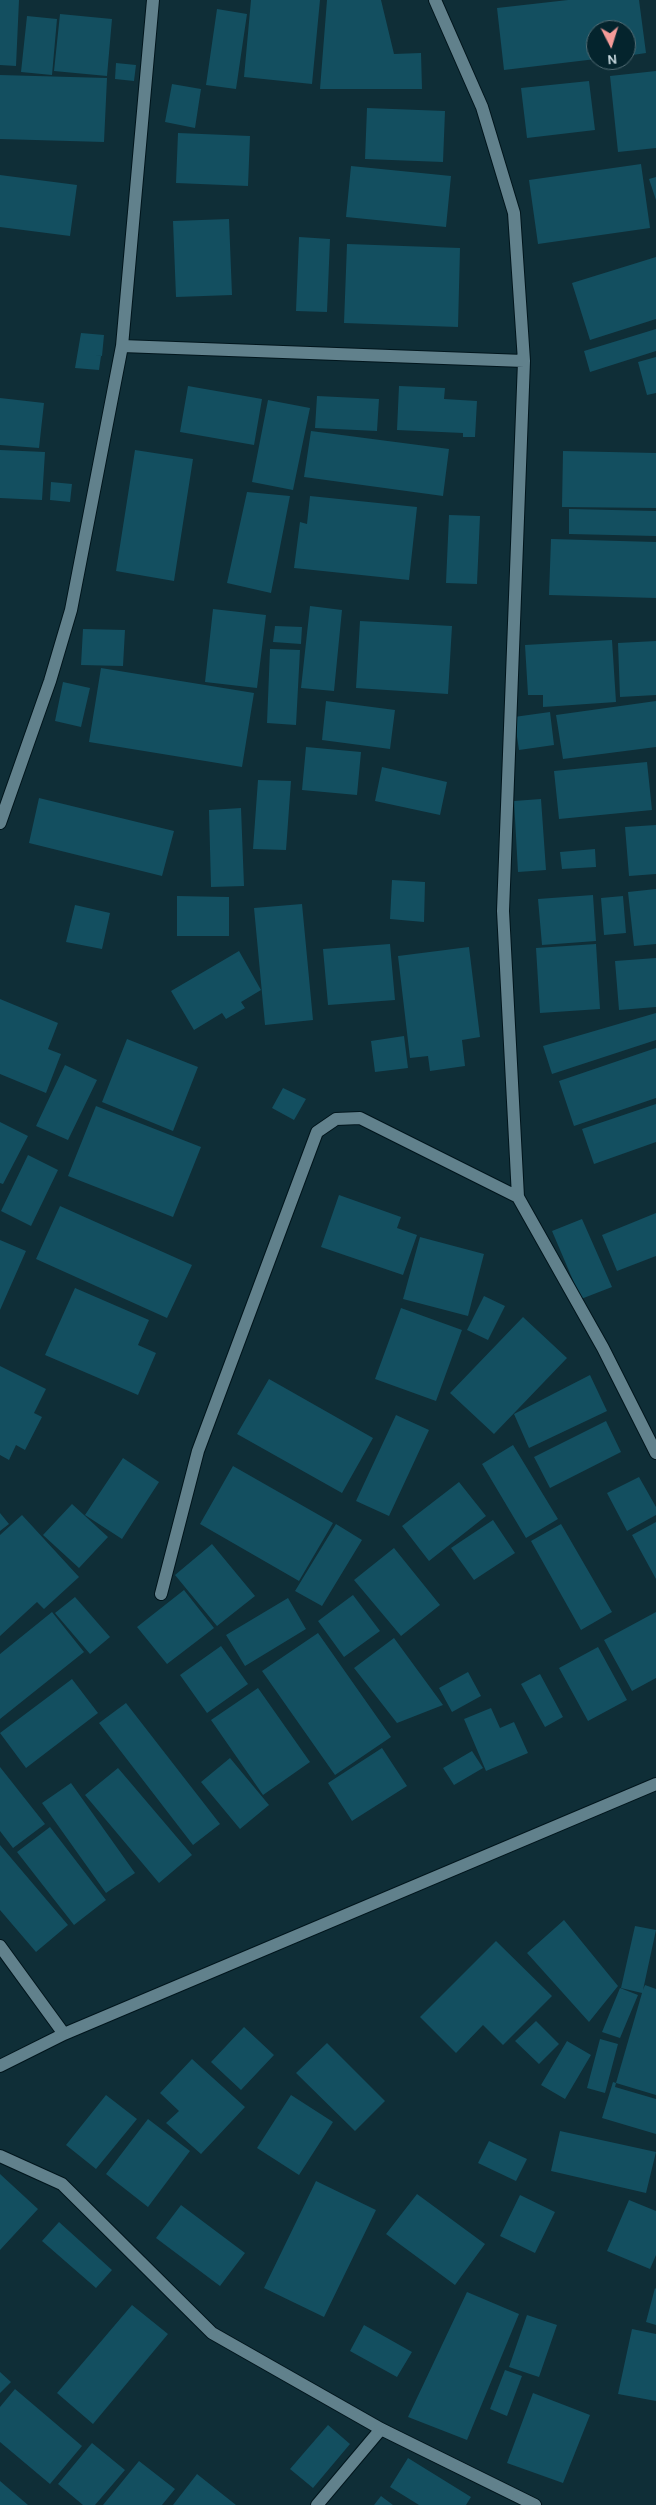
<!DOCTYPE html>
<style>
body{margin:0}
#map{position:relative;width:656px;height:2505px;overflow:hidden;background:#0f2e37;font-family:Karla,sans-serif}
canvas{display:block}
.north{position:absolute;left:586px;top:20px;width:50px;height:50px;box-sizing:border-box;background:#04242d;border:1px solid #536d75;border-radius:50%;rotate:175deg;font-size:14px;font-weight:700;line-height:20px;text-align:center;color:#c9dae0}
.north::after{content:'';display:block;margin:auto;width:18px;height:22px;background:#f59b99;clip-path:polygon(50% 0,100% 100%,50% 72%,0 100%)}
</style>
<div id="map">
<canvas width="656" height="2505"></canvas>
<div class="north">N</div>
</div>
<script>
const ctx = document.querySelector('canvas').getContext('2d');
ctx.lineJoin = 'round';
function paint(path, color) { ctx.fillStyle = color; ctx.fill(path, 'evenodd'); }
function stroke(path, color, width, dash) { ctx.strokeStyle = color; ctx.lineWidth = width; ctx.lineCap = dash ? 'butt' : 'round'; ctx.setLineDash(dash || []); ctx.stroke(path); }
paint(new Path2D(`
 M0,0H19L16,66L0,65Z
 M251,0H320L312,84L244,77Z
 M327,0H381L394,54L421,53L422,89H320Z
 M568,0H639L646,53L626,56V30H596V59L504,70L497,8Z
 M217,9L247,14L236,89L206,85Z
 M60,14L112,19L107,76L54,71Z
 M27,16L57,19L52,75L21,72Z
 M116,63L136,65L134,81L115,79Z
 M656,71V148L618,152L610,76Z
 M0,75L107,78L104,142L0,139Z
 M589,81L595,130L527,138L521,88Z
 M172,84L201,89L195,128L165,122Z
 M367,108L445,111L443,162L365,159Z
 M178,133L250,136L248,186L176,183Z
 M641,164L650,228L538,244L529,180Z
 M351,166L451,176L446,227L346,217Z
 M0,175L77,185L70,236L0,227Z
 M656,177V200L649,179Z
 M229,219L232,295L176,297L173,221Z
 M299,237L330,239L327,312L296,311Z
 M347,244L460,248L458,327L344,323Z
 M656,257V319L590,340L572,283Z
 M656,329V351L590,372L584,351Z
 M81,333L104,335L102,356L94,355L101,356L99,370L75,368Z
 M656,357V393L647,395L638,362Z
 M188,386L262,399L254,445L180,432Z
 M399,386L445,388L444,399L477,401L475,437H463V433L397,430Z
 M317,396L379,399L377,431L315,428Z
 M0,398L44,403L39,448L0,445Z
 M268,400L310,408L293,490L252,482Z
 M311,431L449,449L443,496L304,477Z
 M0,450L45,452L42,500L0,498Z
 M135,450L193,459L174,581L116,571Z
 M563,451L656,453V508L562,507Z
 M51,482L72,484L70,502L50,500Z
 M247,492L290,496L271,593L227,583Z
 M310,496L417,507L409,580L294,568L300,522L307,524Z
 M569,509L656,511V536L569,534Z
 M449,515L480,516L477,584L446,583Z
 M551,539L656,542V598L549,595Z
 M310,606L342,610L334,691L301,688Z
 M213,609L266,615L257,688L205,682Z
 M360,621L452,626L448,694L356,688Z
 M275,626L302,627L301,644L273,642Z
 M83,629L125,630L123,666L81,665Z
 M612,640L616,702L543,707V695H528L525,645Z
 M656,641V695L620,697L618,643Z
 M270,649L300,650L296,725L267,723Z
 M101,668L254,693L242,767L89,742Z
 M63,682L90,688L81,727L55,721Z
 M326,701L395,710L390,749L322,740Z
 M656,701V747L563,759L556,715Z
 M550,712L554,745L519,750L514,717Z
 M306,747L361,752L357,795L302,790Z
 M647,762L652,810L559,819L554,771Z
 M382,767L447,782L440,815L375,801Z
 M258,780L291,781L286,850L253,849Z
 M39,798L174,831L162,876L29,843Z
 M541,799L546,870L518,872L514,801Z
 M241,808L244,886L211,887L209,810Z
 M656,825V874L629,876L625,827Z
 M595,849L596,867L562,869L560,852Z
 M392,880L425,882L424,922L390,919Z
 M656,889V944L634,946L628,892Z
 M593,895L596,941L542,945L538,899Z
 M177,896L229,897V936H177Z
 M623,896L626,933L604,935L601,898Z
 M302,904L313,1020L265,1025L254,908Z
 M75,905L110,913L102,949L66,942Z
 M390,944L395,1000L328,1005L323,949Z
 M596,944L600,1009L540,1013L536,948Z
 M469,947L480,1037L462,1040L465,1066L430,1071L428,1056L410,1058L398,956Z
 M239,951L261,990L241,1002L245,1008L226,1019L222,1013L194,1030L171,991Z
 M656,958V1007L619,1010L615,961Z
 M0,999L58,1023L48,1049L61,1054L46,1093L0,1074Z
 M656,1013V1040L552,1074L543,1046Z
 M404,1036L408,1068L375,1072L371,1041Z
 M127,1039L198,1067L173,1131L102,1102Z
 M656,1048V1098L574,1126L559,1081Z
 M65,1065L97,1080L68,1140L36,1126Z
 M283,1088L306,1099L294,1120L272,1108Z
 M656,1104V1142L594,1164L582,1129Z
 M96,1106L201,1147L173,1217L68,1176Z
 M0,1122L28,1136L3,1184L0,1183Z
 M28,1155L58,1170L31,1226L1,1211Z
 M339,1195L401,1217L397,1228L417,1235L403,1275L321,1247Z
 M60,1206L192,1265L167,1318L36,1259Z
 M656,1213V1256L617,1271L602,1235Z
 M582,1219L612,1287L581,1299L552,1231Z
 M420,1237L484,1254L468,1316L403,1299Z
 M0,1240L26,1251L0,1310Z
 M75,1288L149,1320L138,1345L156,1353L138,1395L45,1355Z
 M484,1296L505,1306L488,1340L467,1330Z
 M401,1308L462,1330L436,1401L375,1379Z
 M523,1317L567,1358L494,1434L450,1393Z
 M0,1366L46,1389L34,1413L42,1417L25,1450L16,1445L9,1460L0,1455Z
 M590,1375L607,1411L529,1448L514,1414Z
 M269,1379L373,1438L342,1493L237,1434Z
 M396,1415L429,1430L389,1516L356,1501Z
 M606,1421L621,1452L550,1488L534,1457Z
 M513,1445L558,1519L526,1538L482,1464Z
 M123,1458L159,1482L122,1539L85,1515Z
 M233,1466L333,1523L299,1581L200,1524Z
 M639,1477L656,1507V1515L627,1531L607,1493Z
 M459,1482L486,1516L429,1561L402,1526Z
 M72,1504L108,1537L79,1568L43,1535Z
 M0,1513L9,1524L0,1531Z
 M22,1515L79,1577L44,1609L37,1602L0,1636V1535Z
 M493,1520L515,1553L474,1580L451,1548Z
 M656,1522V1579L632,1535Z
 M336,1524L362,1540L322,1606L295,1591Z
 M561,1524L612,1612L581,1630L531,1541Z
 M212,1544L255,1596L217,1626L175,1575Z
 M394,1548L440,1605L401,1636L354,1580Z
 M184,1590L214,1628L167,1664L137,1627Z
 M353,1595L380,1631L344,1657L318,1621Z
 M75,1597L110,1637L90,1654L55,1613Z
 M288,1598L306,1629L245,1666L226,1635Z
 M52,1612L84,1652L0,1719V1654Z
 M656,1612V1678L632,1691L604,1640Z
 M318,1633L391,1737L335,1775L262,1671Z
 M394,1638L443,1705L397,1723L354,1668Z
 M221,1646L248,1684L207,1713L180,1675Z
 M598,1647L627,1700L588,1721L559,1668Z
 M468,1672L481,1696L452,1712L439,1688Z
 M540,1674L563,1717L545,1727L521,1684Z
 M72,1679L98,1713L26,1768L0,1733Z
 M258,1688L310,1762L263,1795L211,1720Z
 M126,1703L220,1824L193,1845L99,1723Z
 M491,1708L500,1728L514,1722L528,1753L486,1771L464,1719Z
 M382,1748L407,1786L352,1821L328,1783Z
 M472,1751L483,1768L454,1785L443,1768Z
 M230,1758L269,1805L240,1829L201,1782Z
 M0,1767L45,1824L13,1848L0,1831Z
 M118,1768L192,1855L159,1883L85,1795Z
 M71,1783L135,1873L106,1893L42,1803Z
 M50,1827L106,1900L74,1925L17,1852Z
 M0,1845L68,1925L36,1952L0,1910Z
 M564,1920L618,1986L589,2022L527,1953Z
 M635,1926L656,1930L643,1990L645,1985L656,1989V2095L616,2083L642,1993L621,1988Z
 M496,1941L552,1996L503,2045L483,2025L456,2053L420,2017Z
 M620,1988L638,1995L620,2038L602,2032Z
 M536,2021L559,2044L539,2064L515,2041Z
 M244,2027L274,2055L241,2090L211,2062Z
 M600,2039L618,2044L605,2093L587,2088Z
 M567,2041L591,2055L565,2099L541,2085Z
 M327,2043L385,2101L355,2131L296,2073Z
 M192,2059L245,2107L201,2154L166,2123L179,2111L160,2093Z
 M613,2082L616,2083L615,2087L656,2099V2134L602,2118Z
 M106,2095L137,2119L96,2169L66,2145Z
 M291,2095L333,2122L299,2175L257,2148Z
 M148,2119L190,2151L148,2207L106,2174Z
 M560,2131L656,2152L646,2193L551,2171Z
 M489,2141L527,2159L516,2181L478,2163Z
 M0,2174L38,2209L0,2250Z
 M316,2181L376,2210L324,2317L264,2288Z
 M417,2194L485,2244L455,2285L386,2234Z
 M520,2195L555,2212L535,2253L500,2236Z
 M629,2200L656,2211V2255L650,2269L607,2251Z
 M181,2205L245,2253L220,2286L156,2238Z
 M59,2222L112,2270L96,2288L42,2241Z
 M655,2288L656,2289V2325L646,2322Z
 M467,2292L519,2314L467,2440L408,2417Z
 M132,2305L168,2334L93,2424L57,2393Z
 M527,2315L557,2325L539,2377L509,2367Z
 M364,2325L412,2352L397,2377L350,2351Z
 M632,2329L656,2334V2401L618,2394Z
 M505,2370L522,2376L507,2416L490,2409Z
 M0,2372L11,2382L0,2393Z
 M15,2389L82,2446L50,2484L0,2442V2407Z
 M533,2393L590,2415L563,2483L507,2463Z
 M328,2425L350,2444L313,2488L290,2469Z
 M92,2443L125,2470L95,2505H83L58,2484Z
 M408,2458L471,2497L466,2505H419L390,2487Z
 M139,2461L175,2489L162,2505H103Z
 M197,2474L236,2505H173Z
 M0,2481L28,2505H0Z
 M381,2496L393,2505H374Z`), '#134f60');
const minor = new Path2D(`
 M435,0L482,107L514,213L524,361L503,911L518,1197L603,1348L656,1453
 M122,346L524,361
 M0,823L50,681L71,610L122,346L153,0
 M161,1594L198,1451L317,1132L336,1119L360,1118L518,1197
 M0,1946L64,2034
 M0,2066L64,2034L656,1784
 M0,2156L62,2184L212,2333L381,2429L535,2505
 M317,2505L381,2429`);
stroke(minor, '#01151c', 14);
stroke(minor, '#61818c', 12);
</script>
